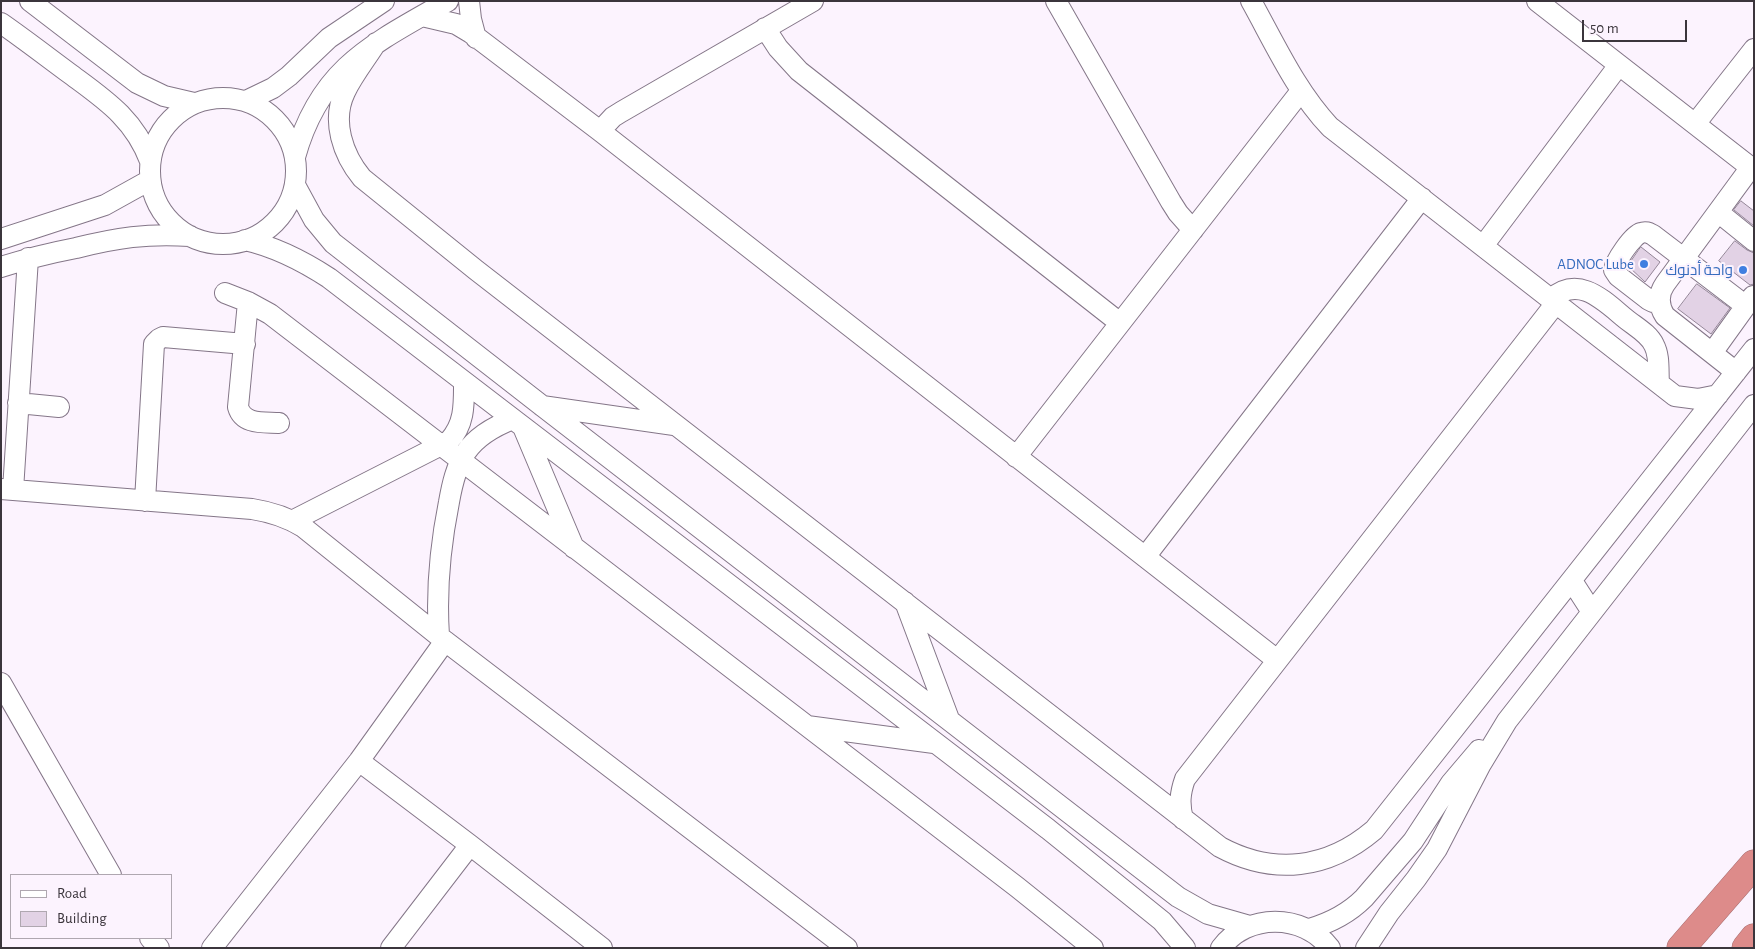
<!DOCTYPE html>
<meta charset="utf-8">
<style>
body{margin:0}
#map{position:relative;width:1755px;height:949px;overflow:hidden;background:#fcf3fe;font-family:"Alegreya Sans",sans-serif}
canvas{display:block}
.frame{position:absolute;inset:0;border:2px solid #3b353c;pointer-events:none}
.legend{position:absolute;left:10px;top:874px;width:162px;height:65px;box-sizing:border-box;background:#fcf3fe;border:1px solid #afa7b0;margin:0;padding:6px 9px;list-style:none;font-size:15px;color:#3b353c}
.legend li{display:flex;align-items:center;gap:10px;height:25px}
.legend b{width:25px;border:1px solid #afa7b0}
.scale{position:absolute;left:1582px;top:20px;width:105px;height:22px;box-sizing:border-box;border:2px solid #3b353c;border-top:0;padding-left:6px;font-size:15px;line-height:18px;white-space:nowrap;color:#3b353c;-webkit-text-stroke:4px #fcf3fe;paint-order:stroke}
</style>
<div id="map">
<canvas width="1755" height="949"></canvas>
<div class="frame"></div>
<ul class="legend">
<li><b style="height:6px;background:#fff"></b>Road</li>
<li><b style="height:14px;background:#e2d2e5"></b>Building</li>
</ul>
<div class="scale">50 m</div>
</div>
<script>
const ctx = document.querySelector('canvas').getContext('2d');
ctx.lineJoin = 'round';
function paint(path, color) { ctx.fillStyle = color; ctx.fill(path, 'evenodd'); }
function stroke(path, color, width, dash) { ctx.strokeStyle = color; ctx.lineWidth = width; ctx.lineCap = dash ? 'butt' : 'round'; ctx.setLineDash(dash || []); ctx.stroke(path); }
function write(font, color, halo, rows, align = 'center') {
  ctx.font = font + ' "Alegreya Sans",Cairo,sans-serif'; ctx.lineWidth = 4; ctx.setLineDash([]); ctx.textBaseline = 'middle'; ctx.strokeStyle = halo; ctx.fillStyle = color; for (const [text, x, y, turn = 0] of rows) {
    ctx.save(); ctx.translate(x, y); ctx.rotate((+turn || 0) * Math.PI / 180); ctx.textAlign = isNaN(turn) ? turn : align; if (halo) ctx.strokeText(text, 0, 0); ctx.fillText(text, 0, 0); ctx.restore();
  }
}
const building = new Path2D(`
 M1741,201L1754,211V226L1734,210Z
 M1735,241L1747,250L1754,253V284L1750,285L1719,261Z
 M1641,247L1660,262L1645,282L1628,266Z
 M1697,284L1730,308L1711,334L1678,309Z`);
paint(building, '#e2d2e5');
stroke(building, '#938597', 1);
const minor = new Path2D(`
 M30,1L137,83L164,96L194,103
 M469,1L471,19L476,38
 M1056,1L1171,202L1178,213L1193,230
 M1251,1C1275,44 1296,91 1330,127L1675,396L1698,399L1718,395
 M1537,1L1754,170
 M422,16L456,24L471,33L600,131L1277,660
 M1,23C24,39 46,56 69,73C104,99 134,118 150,161
 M765,28L778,48L799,71L1120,323
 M376,43C366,59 353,75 345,92C331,121 343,155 362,178L476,270L1220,847C1274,876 1328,869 1374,830L1754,349
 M150 171a73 73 0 1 1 146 0a73 73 0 1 1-146 0Z
 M246,101L273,88L289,76L329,38L384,1
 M1695,124L1754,49
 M600,131L613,117L621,112L813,1
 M295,157C320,67 373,44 448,1
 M295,185L314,220L333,243L541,405L1178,897L1208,914L1250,926
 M1718,212L1754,241
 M1,239L105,205L150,180
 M245,240C276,247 303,261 329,278L1048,829L1162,921L1185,948
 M1483,246L1619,65
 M1,267C26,259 50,253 76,248C116,238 147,233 190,236
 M225,293L248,302L270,314L1017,887L1093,948
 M1551,299C1579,274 1604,301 1626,319C1636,327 1649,334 1654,345C1660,356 1658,371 1659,383
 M1659,299L1653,302L1649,300L1618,276L1614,270C1615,261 1633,235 1641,233C1646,231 1649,233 1653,235L1746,306
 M248,302L238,407C243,425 264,422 279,423
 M1712,353L1753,296
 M1736,372L1665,316C1658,305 1658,294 1665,284L1751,167
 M18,403L59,407
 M542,406L674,425
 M523,427L574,548
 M1016,457L1301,91
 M1,489L252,509C271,512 287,517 303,527L445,641L847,948
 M13,490L28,258
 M145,501L154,344L159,339L163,337L245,344
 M292,521L449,441C465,424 464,404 464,382
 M1145,557L1422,198
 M1572,581L1592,612
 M905,602L949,719
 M439,636C436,591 440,547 449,502C452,485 456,466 466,452C477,436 495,426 513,419
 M1,683L111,875
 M807,726L934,743
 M359,761L470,845L602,948
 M1183,819C1179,804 1180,793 1185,779L1556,303
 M1309,929C1330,923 1348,914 1364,898L1413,841L1451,783L1479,750
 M150,938L159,948
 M212,948L359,761L445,641
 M391,948L470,845
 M1221,948C1247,913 1303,913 1330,948
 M1366,948L1389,913L1416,879L1437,849L1481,764L1507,721L1754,405`);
const highway = new Path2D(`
 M1681,948L1754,864
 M1746,948L1754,938`);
stroke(minor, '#847688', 22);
stroke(highway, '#a46d6f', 29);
stroke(minor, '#fff', 20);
stroke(highway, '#dd8b8a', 28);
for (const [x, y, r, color] of [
 [1644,264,5,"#3f7fe0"],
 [1743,270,5,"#3f7fe0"]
]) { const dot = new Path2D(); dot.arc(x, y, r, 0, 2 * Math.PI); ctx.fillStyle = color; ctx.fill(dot); stroke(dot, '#fcf3fe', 2); }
write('15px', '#366cbe', '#fcf3fe', [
 ["ADNOC Lube",1634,264],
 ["واحة أدنوك",1733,270]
], 'right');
</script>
